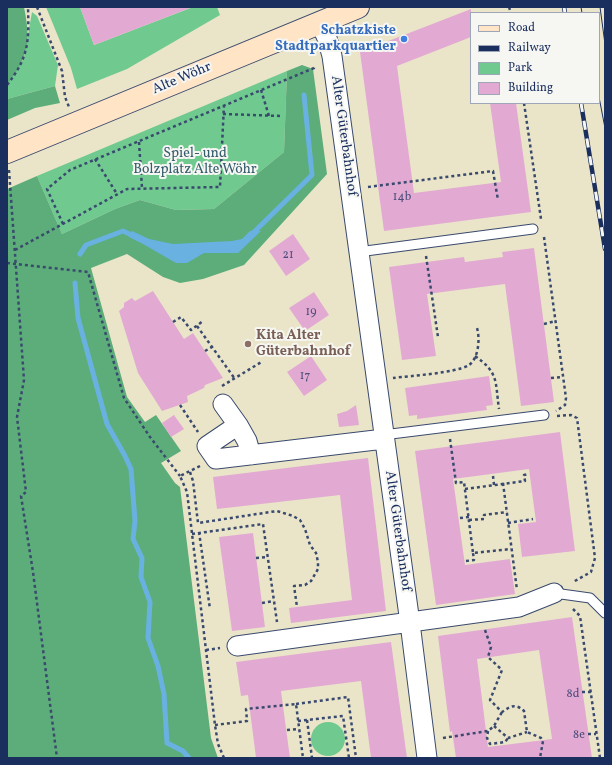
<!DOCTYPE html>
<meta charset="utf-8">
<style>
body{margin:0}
#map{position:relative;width:612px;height:765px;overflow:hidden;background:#eae5c9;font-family:Vollkorn,serif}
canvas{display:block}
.frame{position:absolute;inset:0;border:8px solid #1b2f5e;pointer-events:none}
.legend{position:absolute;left:470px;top:12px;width:130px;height:92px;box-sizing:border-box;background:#f6f6f2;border:1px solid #9ea6b7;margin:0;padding:5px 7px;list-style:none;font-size:12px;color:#1b2f5e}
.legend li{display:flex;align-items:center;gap:8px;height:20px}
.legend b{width:20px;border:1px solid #9ea6b7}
</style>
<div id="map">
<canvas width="612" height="765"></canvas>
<div class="frame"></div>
<ul class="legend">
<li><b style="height:5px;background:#ffe4c6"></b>Road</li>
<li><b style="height:5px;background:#1b2f5e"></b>Railway</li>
<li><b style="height:11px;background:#70c98f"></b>Park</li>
<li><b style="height:11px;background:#e2aad2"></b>Building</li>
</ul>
</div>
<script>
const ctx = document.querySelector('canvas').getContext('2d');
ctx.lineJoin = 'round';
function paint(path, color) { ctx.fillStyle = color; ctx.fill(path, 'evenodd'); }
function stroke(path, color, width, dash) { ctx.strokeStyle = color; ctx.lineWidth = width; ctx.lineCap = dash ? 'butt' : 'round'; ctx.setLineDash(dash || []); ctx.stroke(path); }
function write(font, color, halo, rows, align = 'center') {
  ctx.font = font + ' Vollkorn,serif'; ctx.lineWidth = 4; ctx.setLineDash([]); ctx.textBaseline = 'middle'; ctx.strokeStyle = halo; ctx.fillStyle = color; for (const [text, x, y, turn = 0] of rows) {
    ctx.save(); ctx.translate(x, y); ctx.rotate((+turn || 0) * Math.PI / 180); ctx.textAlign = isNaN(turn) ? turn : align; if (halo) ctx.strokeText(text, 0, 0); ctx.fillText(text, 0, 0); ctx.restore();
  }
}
paint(new Path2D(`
 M46,7H80L94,45L193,7H217L220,15L127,69L77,89L71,68Z
 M32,12L37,16L58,65L55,86L7,99V85L24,58Z
 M287,71L284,152L214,209L176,210L140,200L115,209L62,234L37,176Z
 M311 739a17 17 0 1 1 34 0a17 17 0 1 1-34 0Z`), '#70c98f');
paint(new Path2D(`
 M7,7H24C31,42 29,56 7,85Z
 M302,65L313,69L327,174L244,265L203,279L180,283L163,277L127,254L91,268L127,397L145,422L156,415L181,451L161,463L175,483L180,487L211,738L218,758H7V189L37,176L62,234L115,209L140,200L176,210L214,209L284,152L287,71Z
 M55,86L60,103L35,108L7,120V99Z`), '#5cad7a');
paint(new Path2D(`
 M132,231L149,239L173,244L232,241L242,239L250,231H261L238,253H204L187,263H176L143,244L129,237Z`), '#69b1e0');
stroke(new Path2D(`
 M251,235L312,175L304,95
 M80,254L86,245L123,231L136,237
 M75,283L78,318L107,424L125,456L131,469L135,521L133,539L142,558L141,577L150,602L148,638L158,666L164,694L167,743L183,751L189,758`), '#69b1e0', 5);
paint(new Path2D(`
 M80,7H190V8L94,45Z
 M471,9V37L397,66L414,193L501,182L490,103H516L531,212L384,231L360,52Z
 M293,234L310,259L286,276L269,251Z
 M534,248L554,402L521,406L505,284L427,294L436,356L402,360L389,267L464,257L465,262L503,257L502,252Z
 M153,291L184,339L193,333L223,378L205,385L204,388L187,396L188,402L162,411L138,373L119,311L124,307V303L132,298L135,301Z
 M314,292L329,315L305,331L289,308Z
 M311,356L327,380L304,396L287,372Z
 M489,376L493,405L486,406L487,410L417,419V415L409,416L405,388Z
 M356,405L359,425L339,427L337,414L347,411Z
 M174,415L184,429L171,437L162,423Z
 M560,432L575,551L522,557L518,524L536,522L529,469L453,479L465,565L510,559L515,594L436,605L415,451Z
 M368,458L386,611L291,623L289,608L352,600L340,495L217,509L213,477Z
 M253,533L265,627L232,631L219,537Z
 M572,617L592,758H456L452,731L450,732L438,636ZM539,650L552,739L488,747L477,659Z
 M391,642L407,758H371L361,681L281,691L290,758H256L248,695L241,696L236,662Z`), '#e2aad2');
const lane = new Path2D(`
 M358,252L533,229
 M383,435L544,415
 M554,593L590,598L605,613`);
const street = new Path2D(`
 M320,23L327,38L332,56L410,623L427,758
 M223,404L238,425
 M251,455L247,441L238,425L207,446L216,459L384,439
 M237,646L519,607L554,593`);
const secondary = new Path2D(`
 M7,152L358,7`);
stroke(lane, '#3a4a6e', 11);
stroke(street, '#3a4a6e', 21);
stroke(secondary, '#3a4a6e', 24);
stroke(new Path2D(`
 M37,7L62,71L65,97L69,107
 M509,7L511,13
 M7,85C29,57 29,41 28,7
 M261,90L269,116
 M524,103L541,219
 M223,114L281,116
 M139,142L142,188
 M95,159L117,194
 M9,170L24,380L17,417L26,492L21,496L33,572L57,758
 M368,187L493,171L498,200
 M63,224L47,189L70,170L314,68V65
 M544,237L566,398L565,405L556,411
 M15,250L127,189L220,187L224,105
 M426,256L438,337
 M7,263L88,272L124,398L150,437L180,476
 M173,322L181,317L191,330L203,321
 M544,324L556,321
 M197,326L235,379
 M205,351L212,347
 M475,356C499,373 495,381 499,409
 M393,378C409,376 456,373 469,365C479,358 480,338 477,328
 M551,378L563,377
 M222,386L263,361
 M180,405L198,432
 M557,416L571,415L577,418L595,558L591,572L573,582
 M450,439L456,483L464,482L473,553L511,549
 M200,466L180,476L187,492L215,725L218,744L224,758
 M190,472L193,481L198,523L277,511L293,516L300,520L305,529L310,545L316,553L318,562V569L311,581L305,585L294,586L297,607
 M493,476L494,485
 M503,483L517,590
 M465,489L525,481L524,475L528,474
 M460,518L469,517
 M469,520L484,519V515L507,512
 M508,523L533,519
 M199,532L210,609
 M192,534L263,524L277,622
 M256,558L268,557
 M466,561L474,560L473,553
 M262,603L274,601
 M573,609L580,616L600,758
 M485,630L491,647L488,657L502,670L490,700L502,712C511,706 515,703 524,711L527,732L541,738L543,741L540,758
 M206,650L220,648
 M582,692H591
 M296,704L348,697L356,758
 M307,720L312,758
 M298,721L343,716L349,758
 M215,725L247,721L246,709L296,704L303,758
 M494,726L508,738L527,732
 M287,730L299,729
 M488,731L487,738L490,744L505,742L508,738
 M588,734H596
 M443,738L488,731L494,726L502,712`), '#3a4a6e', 2.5, [3, 3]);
stroke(lane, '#fff', 9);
stroke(street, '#fff', 19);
stroke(secondary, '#ffe4c6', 22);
stroke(new Path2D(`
 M581,7L582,13
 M600,7L605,44
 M599,97L605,128`), '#1b2f5e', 1);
const rail = new Path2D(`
 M564,7L565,13
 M581,103L605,249`);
stroke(rail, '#1b2f5e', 4.5);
stroke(rail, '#f6f6f2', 3, [9]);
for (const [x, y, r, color] of [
 [404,39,4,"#3f7fe0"],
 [248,344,4,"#8d6e63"]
]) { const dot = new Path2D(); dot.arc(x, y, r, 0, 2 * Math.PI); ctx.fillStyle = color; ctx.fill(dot); stroke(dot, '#f6f6f2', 1.5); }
write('12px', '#4d4e7b', null, [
 ["14b",402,198],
 ["21",288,256],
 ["19",311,313],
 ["17",305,377],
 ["8d",573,695],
 ["8e",579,736]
]);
write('bold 14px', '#366cbe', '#f6f6f2', [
 ["Schatzkiste",396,31],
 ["Stadtparkquartier",396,47]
], 'right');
write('14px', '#1b2f5e', '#f6f6f2', [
 ["Alte Wöhr",182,79,-23],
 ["Alter Güterbahnhof",343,136,82],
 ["Alter Güterbahnhof",397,531,82]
]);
write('14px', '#355d6d', '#f6f6f2', [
 ["Spiel- und",195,154],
 ["Bolzplatz Alte Wöhr",195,170]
]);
write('bold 14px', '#785e54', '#f6f6f2', [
 ["Kita Alter",256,336],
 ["Güterbahnhof",256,352]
], 'left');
</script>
